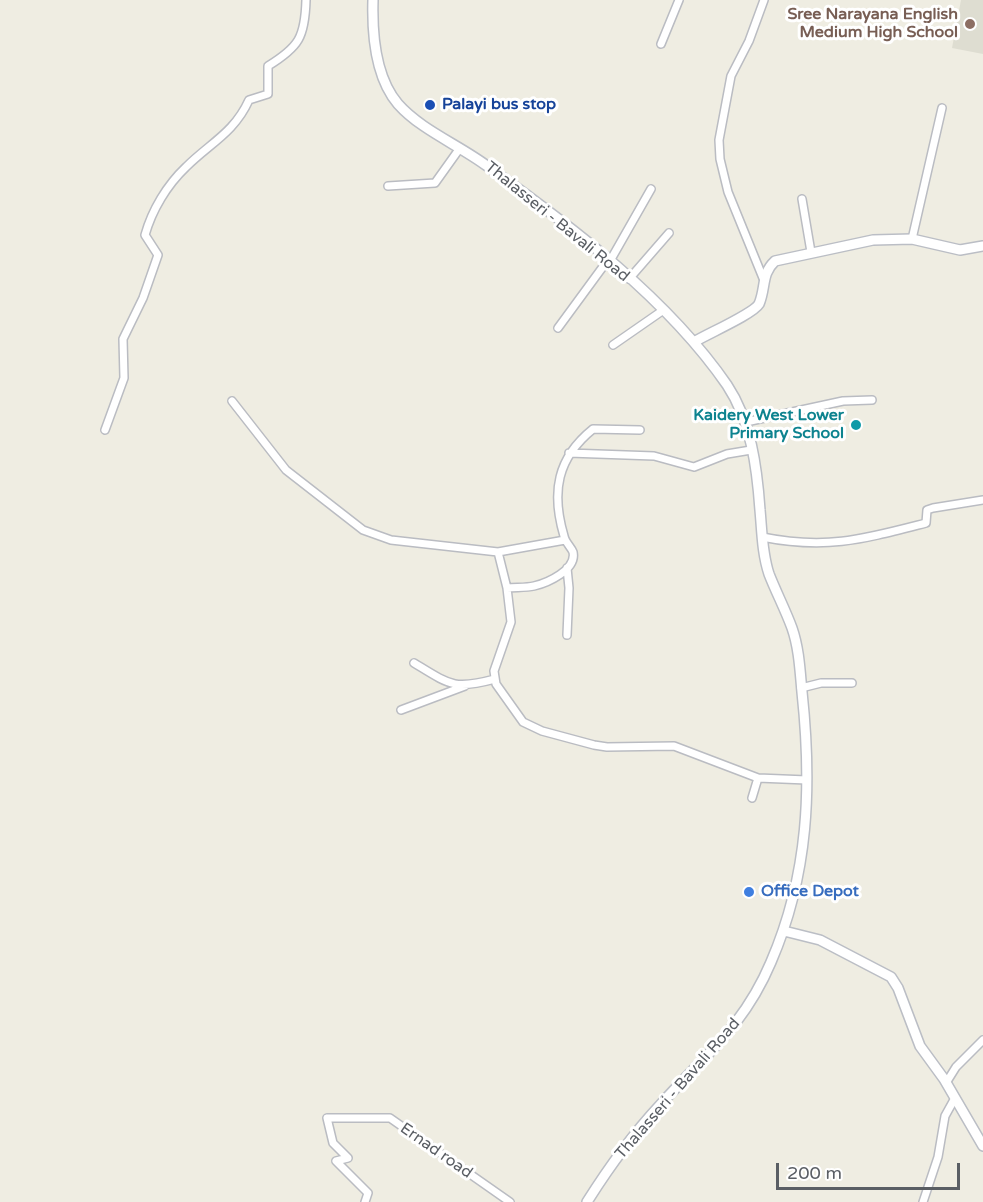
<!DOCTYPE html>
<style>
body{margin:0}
#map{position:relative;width:983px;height:1202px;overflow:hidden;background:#efede2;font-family:"Varela Round",sans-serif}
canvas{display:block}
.scale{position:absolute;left:776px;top:1163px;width:184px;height:27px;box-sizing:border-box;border:3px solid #5a5e64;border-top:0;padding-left:8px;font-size:18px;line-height:21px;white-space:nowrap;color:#5a5e64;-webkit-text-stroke:4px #fff;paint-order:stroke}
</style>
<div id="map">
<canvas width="983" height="1202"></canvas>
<div class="scale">200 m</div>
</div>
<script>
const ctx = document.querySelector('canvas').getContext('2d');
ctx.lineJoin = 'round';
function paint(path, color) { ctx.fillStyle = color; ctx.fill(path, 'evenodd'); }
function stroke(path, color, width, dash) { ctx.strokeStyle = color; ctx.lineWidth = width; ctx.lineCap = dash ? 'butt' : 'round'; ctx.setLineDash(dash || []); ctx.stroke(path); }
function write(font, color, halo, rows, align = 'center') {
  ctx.font = font + ' "Varela Round",sans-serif'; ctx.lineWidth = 6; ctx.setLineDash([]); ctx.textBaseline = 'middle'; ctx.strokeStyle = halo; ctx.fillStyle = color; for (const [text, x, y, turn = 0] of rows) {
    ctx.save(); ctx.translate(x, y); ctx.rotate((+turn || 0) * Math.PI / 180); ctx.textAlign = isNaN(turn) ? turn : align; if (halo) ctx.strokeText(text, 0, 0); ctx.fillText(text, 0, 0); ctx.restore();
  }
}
paint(new Path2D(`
 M961,0H983V54L952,48Z`), '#deddd1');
const street = new Path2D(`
 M661,44L679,0
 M388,186L435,183L460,148
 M802,199L811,252
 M912,239L942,108
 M763,278L728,192L720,159L719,140L731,76L749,41L764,0
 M629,279L669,233
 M558,328L602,268L610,261L651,189
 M613,345L662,311
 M232,401L286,470L363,530L391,540L498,552L565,540
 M746,422L843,401L872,400
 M105,430L124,378L123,339L143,298L158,255L145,235C152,210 167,185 186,167C210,143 234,133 249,100L268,94V66C299,47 305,37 306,0
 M640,430L593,429C557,458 551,492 564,536C565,542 571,547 573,552C577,570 547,583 534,586C526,588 515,587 507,588L511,622L494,671L496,684L523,722L542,731L594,745L607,747L674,746L758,778L807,780
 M569,453L654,456L694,467L727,454L751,450
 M762,537C827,550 864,539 926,523L927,510L933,508L983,500
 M498,552L507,588
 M567,635L569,588L567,568
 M414,663C450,685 454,690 495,679
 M801,688L821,683H852
 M401,710L465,686
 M752,798L758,778
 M946,1083L956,1067L983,1040
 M365,1202L368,1193L336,1161L348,1158L333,1143L327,1118H390L510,1202
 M923,1202L938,1157L945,1116L955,1098`);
const secondary = new Path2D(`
 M373,0C372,33 375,77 398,104C421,130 459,145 487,166C572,227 667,298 727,385C751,421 757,467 760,510C762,531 762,553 769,574C776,592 785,609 792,628C799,648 800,670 802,692C812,786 809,874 771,962C744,1026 706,1054 661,1104C633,1134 609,1167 587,1202
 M694,342C707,334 753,314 759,304C766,288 761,274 775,261L873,240L912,239L960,250L983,246
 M784,931L820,940L891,977L898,988L920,1046L944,1079L983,1146`);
stroke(street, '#babcc2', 10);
stroke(secondary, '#bbbec5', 12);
stroke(street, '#fff', 7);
stroke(secondary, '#fff', 9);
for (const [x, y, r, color] of [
 [970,24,6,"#8d6e63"],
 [430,105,6,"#1a4fb4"],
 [856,425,6,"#0f9aa8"],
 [749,892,6,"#3f7fe0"]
]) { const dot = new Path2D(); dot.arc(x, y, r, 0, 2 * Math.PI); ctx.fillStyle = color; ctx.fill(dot); stroke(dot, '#fff', 2); }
write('bold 16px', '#785e54', '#fff', [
 ["Sree Narayana English",958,15],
 ["Medium High School",958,33]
], 'right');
write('bold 16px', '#164399', '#fff', [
 ["Palayi bus stop",442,105]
], 'left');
write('16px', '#5a5e64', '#fff', [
 ["Thalasseri - Bavali Road",557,222,39],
 ["Thalasseri - Bavali Road",678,1089,-49],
 ["Ernad road",436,1151,35]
]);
write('bold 16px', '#0d838f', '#fff', [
 ["Kaidery West Lower",844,416],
 ["Primary School",844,434]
], 'right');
write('bold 16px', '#366cbe', '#fff', [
 ["Office Depot",761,892]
], 'left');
</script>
